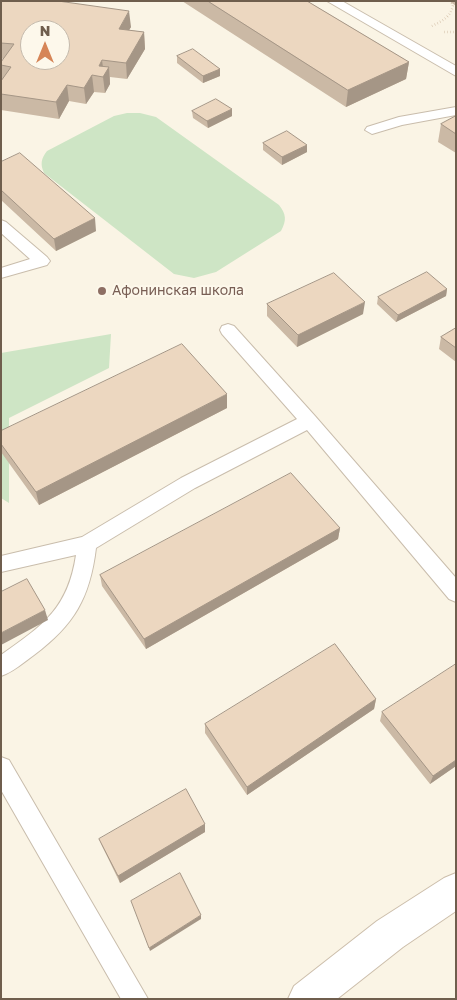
<!DOCTYPE html>
<meta charset="utf-8">
<style>
body{margin:0}
#map{position:relative;width:457px;height:1000px;overflow:hidden;background:#faf4e5;font-family:"Golos Text",sans-serif}
canvas{display:block}
.frame{position:absolute;inset:0;border:2px solid #6f5e4d;pointer-events:none}
.north{position:absolute;left:20px;top:20px;width:50px;height:50px;box-sizing:border-box;background:#fdf8eb;border:1px solid #c4baac;border-radius:50%;rotate:0deg;font-size:14px;font-weight:700;line-height:20px;text-align:center;color:#6f5e4d}
.north::after{content:'';display:block;margin:auto;width:18px;height:22px;background:#d68557;clip-path:polygon(50% 0,100% 100%,50% 72%,0 100%)}
</style>
<div id="map">
<canvas width="457" height="1000"></canvas>
<div class="frame"></div>
<div class="north">N</div>
</div>
<script>
const ctx = document.querySelector('canvas').getContext('2d');
ctx.lineJoin = 'round';
function paint(path, color) { ctx.fillStyle = color; ctx.fill(path, 'evenodd'); }
function stroke(path, color, width, dash) { ctx.strokeStyle = color; ctx.lineWidth = width; ctx.lineCap = dash ? 'butt' : 'round'; ctx.setLineDash(dash || []); ctx.stroke(path); }
function write(font, color, halo, rows, align = 'center') {
  ctx.font = font + ' "Golos Text",sans-serif'; ctx.lineWidth = 4; ctx.setLineDash([]); ctx.textBaseline = 'middle'; ctx.strokeStyle = halo; ctx.fillStyle = color; for (const [text, x, y, turn = 0] of rows) {
    ctx.save(); ctx.translate(x, y); ctx.rotate((+turn || 0) * Math.PI / 180); ctx.textAlign = isNaN(turn) ? turn : align; if (halo) ctx.strokeText(text, 0, 0); ctx.fillText(text, 0, 0); ctx.restore();
  }
}
paint(new Path2D(`
 M127,113H140L156,117L279,205C286,214 287,220 281,231L216,272L194,278L174,274L44,173C40,164 41,159 47,151L114,116Z
 M111,334L109,368L9,418V503L1,498V353Z`), '#cee5c5');
const lane = new Path2D(`
 M327,1H342L456,66V76Z
 M456,107V115L402,125L372,134L365,130L367,127L399,117Z
 M1,220L6,222L47,257L50,261L47,265L1,278V268L30,259L1,233Z
 M228,324L234,326L315,416L456,578V602L449,599L307,430L195,488L96,548C90,598 74,625 34,655C23,663 13,672 1,676V655C43,625 68,609 76,555L1,572V556L82,537L181,478L297,419L222,334L220,330L222,326Z
 M1,757L9,760L148,999H121L1,790Z`);
const secondary = new Path2D(`
 M456,873V911L403,947L337,999H288L294,986L377,921L444,878Z`);
stroke(lane, '#c9bdac', 2);
stroke(secondary, '#ccbeab', 2);
stroke(new Path2D(`
 M432,26C442,21 451,17 453,5L450,1
 M444,32H456`), '#d0bba3', 2.5, [0.5, 2.5]);
paint(lane, '#fff');
paint(secondary, '#fff');
paint(new Path2D(`
 M1,1L131,27L129,30L144,32L145,49L127,79L110,77V84L105,93L94,92L86,104L69,101L59,119L1,110V62L3,59L1,58Z
 M182,1H307L409,62L406,79L346,107Z
 M449,1H456V6Z
 M177,56L220,69V76L203,83L177,63Z
 M232,109V116L208,128L193,118L192,111Z
 M456,116V153L438,142L441,124Z
 M263,143L307,145V152L282,165L263,150Z
 M1,162L96,231L56,251L1,200Z
 M447,289L446,296L396,322L377,304L378,297Z
 M267,304L363,314L297,347L267,316Z
 M456,328V362L439,349L441,337Z
 M227,408L39,505L1,452V431Z
 M340,528L338,539L146,649L102,586L100,575Z
 M376,699L374,709L247,795L205,733V724Z
 M382,712L456,766L430,784L380,721Z
 M205,824V832L120,883L102,846L99,839Z`), '#cbb9a5');
paint(new Path2D(`
 M129,11L131,27L120,45L119,29Z
 M144,32L145,49L127,79L126,63Z
 M102,60L104,75L109,67L110,84L105,93L103,77L99,66Z
 M409,62L406,79L346,107L348,90Z
 M220,69V76L203,83V76Z
 M92,75L94,92L86,104L84,88Z
 M67,85L69,101L59,119L56,102Z
 M232,109V116L208,128L207,121Z
 M307,145V152L282,165V157Z
 M95,218L96,231L56,251L54,239Z
 M447,289L446,296L396,322L398,315Z
 M365,302L363,314L297,347L298,335Z
 M227,394V408L39,505L36,492Z
 M340,528L338,539L146,649L144,639Z
 M45,610L48,620L1,645V633Z
 M376,699L374,709L247,795V787Z
 M456,760V766L430,784L433,776Z
 M205,824V832L120,883L118,876Z
 M201,915V919L150,951L149,948Z`), '#a59686');
const building = new Path2D(`
 M1,1H58L129,11L119,29L144,32L126,63L102,60L99,66L109,67L103,77L92,75L84,88L67,85L56,102L1,94V81L11,67L1,65V62L14,44L1,43ZM30,30H60V60H30Z
 M208,1H307L409,62L348,90Z
 M193,49L220,69L203,76L177,56Z
 M216,99L232,109L207,121L192,111Z
 M456,116V134L441,124Z
 M287,131L307,145L282,157L263,143Z
 M20,153L95,218L54,239L1,190V162Z
 M427,272L447,289L398,315L378,297Z
 M334,273L365,302L298,335L267,304Z
 M456,328V348L441,337Z
 M182,344L227,394L36,492L1,444V431Z
 M291,473L340,528L144,639L100,575Z
 M27,579L45,610L1,633V592Z
 M335,644L376,699L247,787L205,724Z
 M456,664V760L433,776L382,712Z
 M186,789L205,824L118,876L99,839Z
 M180,873L201,915L149,948L131,901Z`);
paint(building, '#ecd7c0');
stroke(building, '#a59686', 1);
for (const [x, y, r, color] of [
 [102,291,5,"#8d6e63"]
]) { const dot = new Path2D(); dot.arc(x, y, r, 0, 2 * Math.PI); ctx.fillStyle = color; ctx.fill(dot); stroke(dot, '#fdf8eb', 2); }
write('14px', '#785e54', '#fdf8eb', [
 ["Афонинская школа",112,291]
], 'left');
</script>
